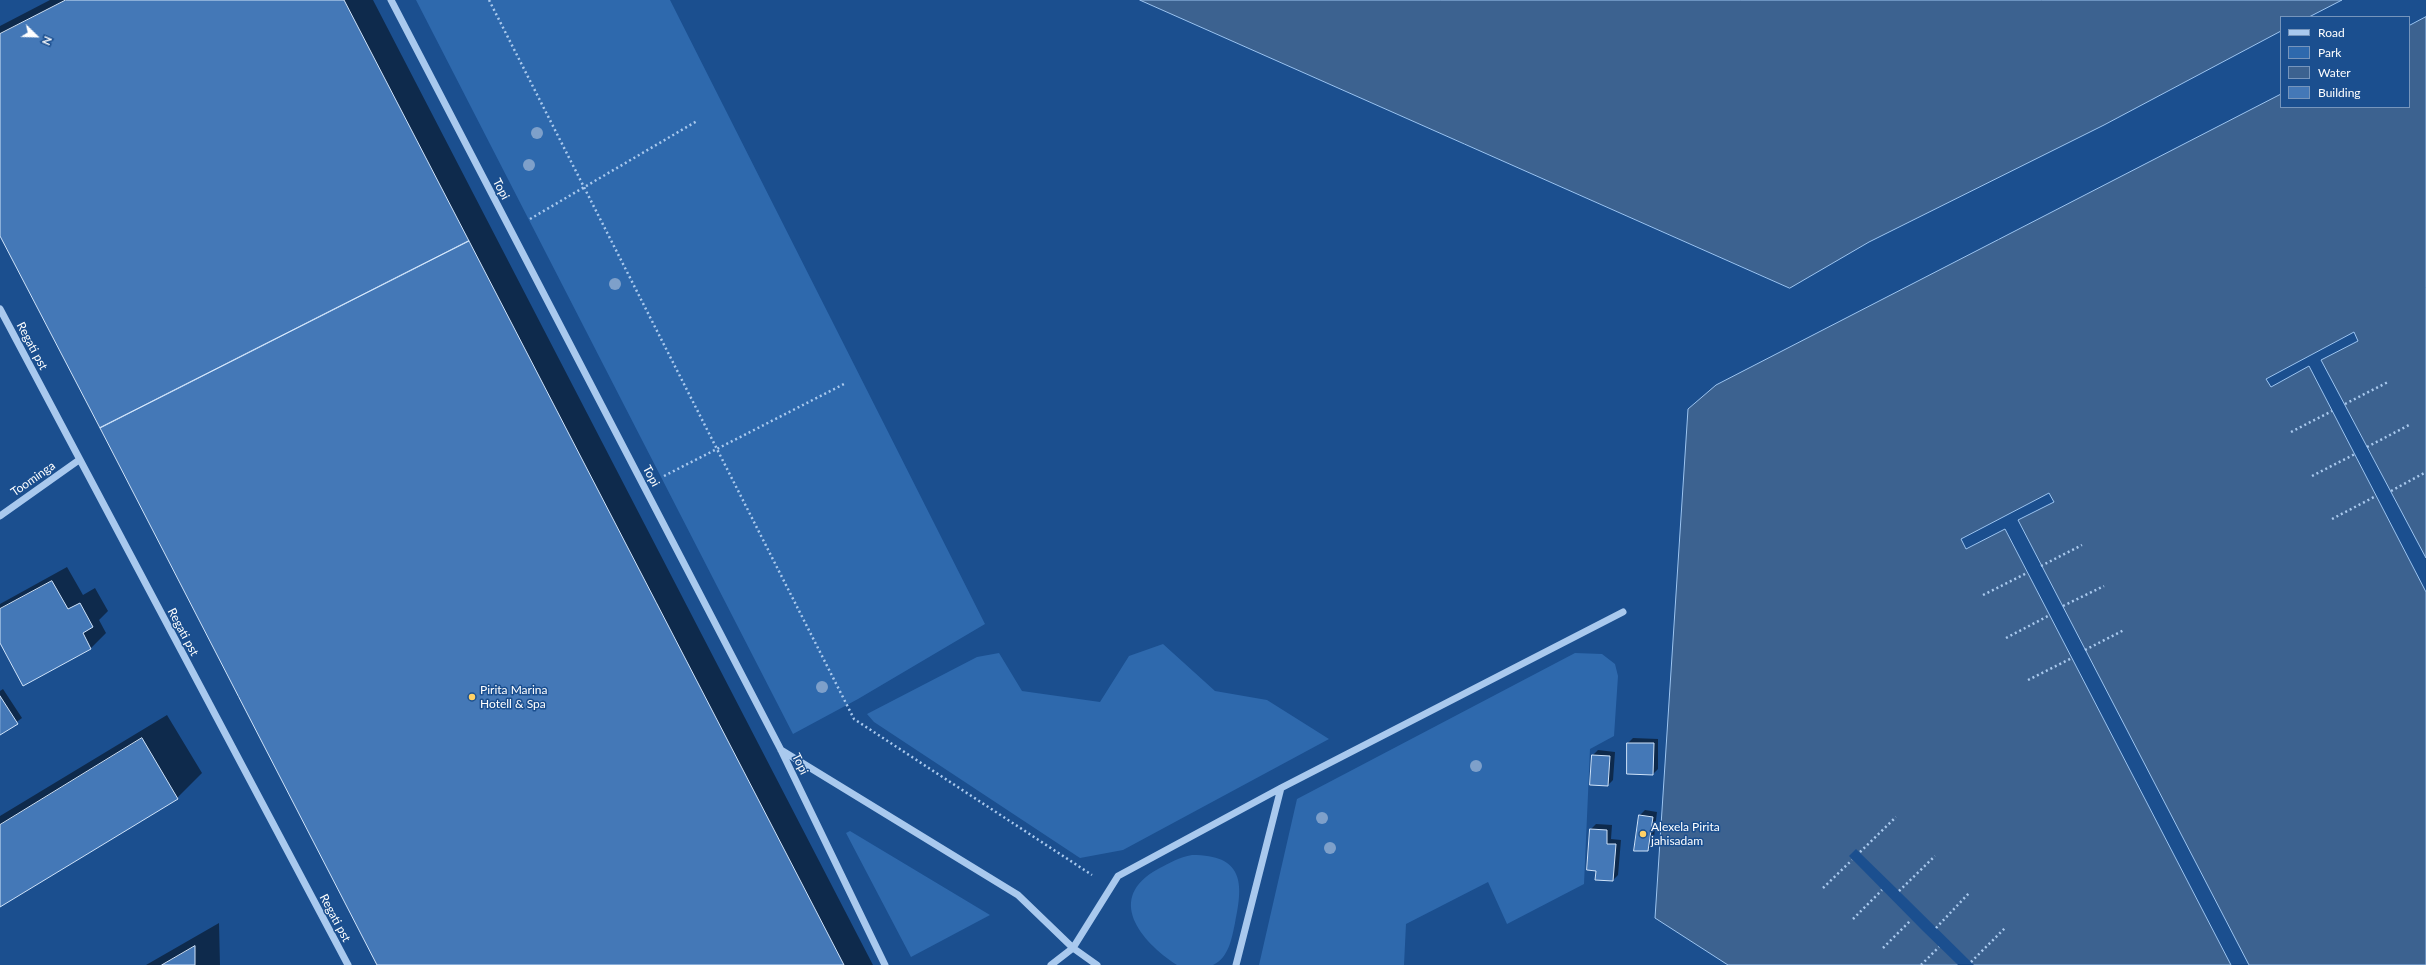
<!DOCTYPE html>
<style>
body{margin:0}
#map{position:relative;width:2426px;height:965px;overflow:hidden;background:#1b4f8f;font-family:Lato,sans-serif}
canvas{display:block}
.legend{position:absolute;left:2280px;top:16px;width:130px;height:92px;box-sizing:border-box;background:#1b4f8f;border:1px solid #7695bc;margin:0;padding:5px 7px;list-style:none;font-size:12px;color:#fff}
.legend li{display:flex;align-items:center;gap:8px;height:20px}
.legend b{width:20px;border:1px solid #7695bc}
.north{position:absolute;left:16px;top:16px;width:40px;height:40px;-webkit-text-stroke:3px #1b4f8f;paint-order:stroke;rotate:113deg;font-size:11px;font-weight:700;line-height:16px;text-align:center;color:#fff}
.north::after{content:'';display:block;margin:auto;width:14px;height:18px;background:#fff;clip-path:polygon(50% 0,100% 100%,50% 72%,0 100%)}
</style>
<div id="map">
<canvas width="2426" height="965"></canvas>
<ul class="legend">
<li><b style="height:5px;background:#a9c9ee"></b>Road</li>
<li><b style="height:11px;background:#2e69ad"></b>Park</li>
<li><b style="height:11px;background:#3c6290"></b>Water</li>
<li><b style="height:11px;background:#4478b7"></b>Building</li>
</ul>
<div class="north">N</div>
</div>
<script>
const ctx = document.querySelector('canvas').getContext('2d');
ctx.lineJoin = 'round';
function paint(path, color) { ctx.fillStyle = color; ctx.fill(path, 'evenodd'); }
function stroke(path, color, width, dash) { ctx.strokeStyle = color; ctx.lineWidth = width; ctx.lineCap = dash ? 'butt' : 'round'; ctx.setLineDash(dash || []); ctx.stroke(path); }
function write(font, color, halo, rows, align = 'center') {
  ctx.font = font + ' Lato,sans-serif'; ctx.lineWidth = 3; ctx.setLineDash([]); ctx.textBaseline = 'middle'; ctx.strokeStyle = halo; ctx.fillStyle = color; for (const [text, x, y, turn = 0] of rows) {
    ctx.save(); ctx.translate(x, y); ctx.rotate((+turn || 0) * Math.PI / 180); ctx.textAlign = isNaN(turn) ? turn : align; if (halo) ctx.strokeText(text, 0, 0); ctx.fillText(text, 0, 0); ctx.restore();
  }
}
paint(new Path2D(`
 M416,0H670L985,624L858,699L793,734Z
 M1163,644L1215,691L1267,700L1329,739L1123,850L1080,858L874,722L867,714L977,657L999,653L1022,691L1100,702L1129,656Z
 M1575,653L1602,654L1615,664L1618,676L1614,736L1590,749L1584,884L1507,924L1488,882L1406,924L1404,965H1259L1297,799Z
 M850,831L990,915L911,957L846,833Z
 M1192,855C1243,855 1244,882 1235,923C1232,937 1229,958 1213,965C1204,965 1187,965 1177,965C1140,941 1105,898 1158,869C1170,863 1179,857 1192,855Z`), '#2e69ad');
const water = new Path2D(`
 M1140,0H2342L2309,17H2281V31L2104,125L1869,242L1790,288Z
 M2426,17V558L2321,360L2358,341L2354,332L2266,379L2271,387L2309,366L2426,592V965H2249L2018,520L2054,502L2049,493L1961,539L1966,549L2005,529L2231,965H1728L1655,918L1688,409L1716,385L2281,94V107H2409V26Z`);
paint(water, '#3c6290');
stroke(water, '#9cc4f0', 1);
paint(new Path2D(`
 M1856,849L1899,891L1974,965H1958L1922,930L1849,856Z`), '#1b4f8f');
paint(new Path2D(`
 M50,0H373L873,965H378L0,235V26Z
 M67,567L83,595L95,588L108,611L99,620L106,633L91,648L24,684L0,641V604Z
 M3,689L22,718L0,734V691Z
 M167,715L202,773L177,798L0,905V816Z
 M1633,738L1658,739V769L1653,774L1628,773V743Z
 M1598,750L1615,752L1613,780L1608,785L1593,755Z
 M1645,810L1657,812L1653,845L1648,850L1640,815Z
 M1596,824L1612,825L1611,839L1621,840L1618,875L1613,880L1598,870L1591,829Z
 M219,923L220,965H146Z`), '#0007');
const building = new Path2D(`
 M66,0H344L469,241L100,428L0,236V34Z
 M469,241L844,965H377L100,428Z
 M52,581L68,609L80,603L93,627L83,633L91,649L23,686L0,643V609Z
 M0,696L18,724L0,735Z
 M142,738L178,799L0,907V825Z
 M1627,743H1654L1653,775L1627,774Z
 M1592,755L1610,756L1608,786L1590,785Z
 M1639,815L1653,817L1648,851H1634Z
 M1590,829L1607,830V844H1616L1613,881L1595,880L1596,871L1587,870Z
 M195,946V965H162Z`);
paint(building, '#4478b7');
stroke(building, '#cfe3fa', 1);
stroke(new Path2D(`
 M489,0L854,719L1092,875
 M530,219L697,121
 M2345,404L2388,382
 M2291,432L2332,411
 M2367,447L2411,424
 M664,476L844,384
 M2312,476L2355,454
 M2391,491L2426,472
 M2332,519L2376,496
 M2041,566L2082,545
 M1983,595L2027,573
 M2063,606L2104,586
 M2006,638L2050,615
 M2085,650L2124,630
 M2028,680L2072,658
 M1860,852L1896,817
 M1823,888L1852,860
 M1899,891L1935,856
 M1853,919L1882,890
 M1936,928L1970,892
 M1883,948L1911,920
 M1971,962L2005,928
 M1921,965L1939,947`), '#a9c9ee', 2.5, [2, 3]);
stroke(new Path2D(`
 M391,0L781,750L885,965
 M0,309L348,965
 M0,516L79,460
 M781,750L1018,895L1073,948L1097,965
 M1051,965L1073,948L1118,876L1281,788L1623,612
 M1236,965L1281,788`), '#a9c9ee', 7);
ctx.fillStyle = '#7ea0ca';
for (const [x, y] of [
 [537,133],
 [529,165],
 [615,284],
 [822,687],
 [1476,766],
 [1322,818],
 [1330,848]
]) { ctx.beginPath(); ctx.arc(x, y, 6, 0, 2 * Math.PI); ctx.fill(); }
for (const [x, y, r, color] of [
 [472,697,4,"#ffd166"],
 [1643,834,4,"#ffd166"]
]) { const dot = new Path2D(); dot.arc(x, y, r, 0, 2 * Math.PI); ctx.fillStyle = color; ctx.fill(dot); stroke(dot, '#1b4f8f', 1.5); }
write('12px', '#fff', '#1b4f8f', [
 ["Topi",501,189,63],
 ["Regati pst",32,346,62],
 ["Topi",651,476,62],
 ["Toominga",33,479,-35],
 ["Regati pst",183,632,62],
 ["Topi",800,764,64],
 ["Regati pst",335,918,62]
]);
write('12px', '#fff', '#1b4f8f', [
 ["Pirita Marina",480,690],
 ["Hotell & Spa",480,704],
 ["Alexela Pirita",1651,827],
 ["jahisadam",1651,841]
], 'left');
</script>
